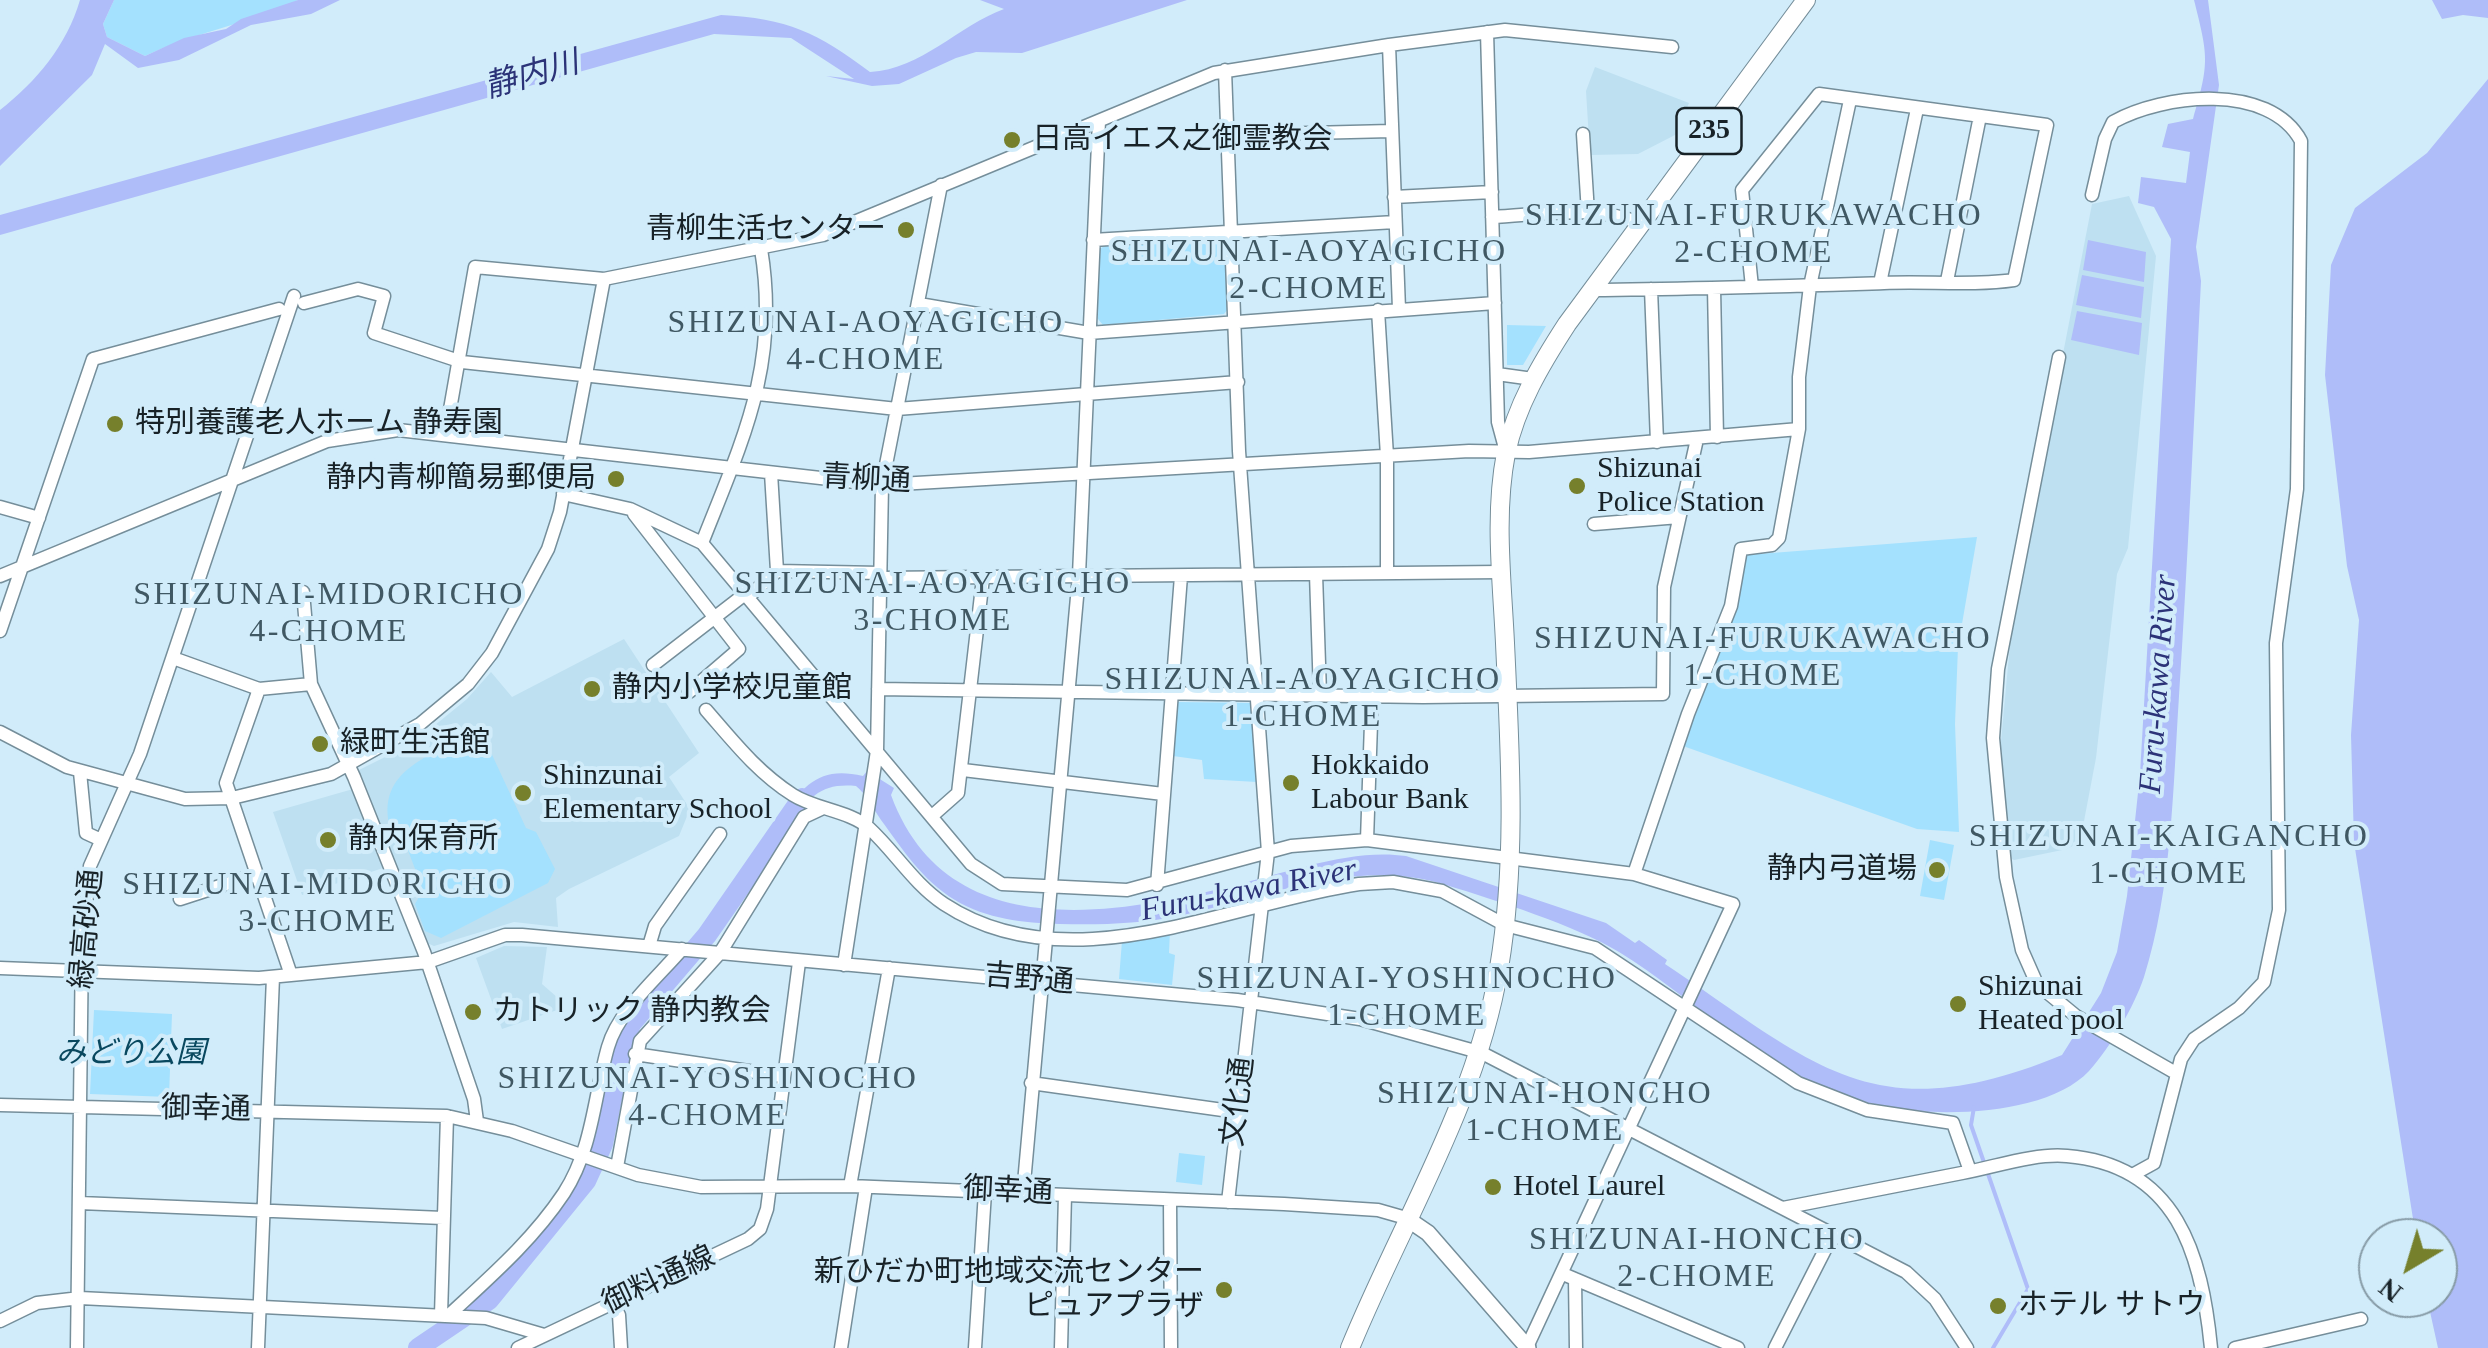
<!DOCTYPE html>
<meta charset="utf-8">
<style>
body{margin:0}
#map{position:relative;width:2488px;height:1348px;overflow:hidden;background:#d1ecfa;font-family:"Times New Roman",serif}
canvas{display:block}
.north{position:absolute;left:2358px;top:1218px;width:100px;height:100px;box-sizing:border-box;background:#d1ecfa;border:2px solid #879ba6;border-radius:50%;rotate:218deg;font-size:28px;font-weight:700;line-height:40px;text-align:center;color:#182227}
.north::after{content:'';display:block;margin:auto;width:35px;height:45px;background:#76802c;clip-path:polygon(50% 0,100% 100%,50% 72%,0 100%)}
</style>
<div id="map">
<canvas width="2488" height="1348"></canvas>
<div class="north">N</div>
</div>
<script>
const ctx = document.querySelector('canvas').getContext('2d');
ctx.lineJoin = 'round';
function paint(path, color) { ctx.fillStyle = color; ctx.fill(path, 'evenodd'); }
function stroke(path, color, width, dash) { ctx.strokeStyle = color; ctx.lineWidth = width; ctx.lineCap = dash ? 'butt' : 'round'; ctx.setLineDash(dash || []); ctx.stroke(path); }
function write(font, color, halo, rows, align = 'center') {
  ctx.font = font + ' "Times New Roman","Noto Sans JP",serif'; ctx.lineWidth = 8; ctx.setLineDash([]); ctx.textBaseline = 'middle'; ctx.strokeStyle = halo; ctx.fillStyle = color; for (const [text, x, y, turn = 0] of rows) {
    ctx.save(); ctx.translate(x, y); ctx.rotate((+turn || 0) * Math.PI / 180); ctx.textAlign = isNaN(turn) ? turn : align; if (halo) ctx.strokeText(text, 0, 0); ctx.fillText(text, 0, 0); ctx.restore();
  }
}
paint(new Path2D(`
 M1595,67L1689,103L1675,135L1638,154L1590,155L1586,91Z
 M2129,196L2156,256L2128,548L2117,574L2096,758L2080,842L2067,849L2014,860L2010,858L1999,763L2013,612L2092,204Z
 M624,639L699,753L669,777L690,809L679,836L569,889L556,898L558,927L514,922L434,946L427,943L357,771L413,743L467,699L491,672L512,697Z
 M353,789L383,868L302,895L273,812Z
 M504,946L547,947L542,984L566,1005L563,1008L502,1029L476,958Z`), '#bee0f1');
paint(new Path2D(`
 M114,0H298C249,24 195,32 145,56L107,37L103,24Z
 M1220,241L1225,245L1228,309L1224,314L1103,325L1098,319L1099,250L1104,246Z
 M1507,325L1546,326L1523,365H1507Z
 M1977,537L1958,647L1955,724L1959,832L1917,829L1683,746L1746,555Z
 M1177,702L1253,703L1257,782L1204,779L1202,760L1173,756Z
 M481,731L526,828L536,832L555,869L548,883L441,938L425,931L415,904L423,890L406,845L391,831C372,768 437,753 481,731Z
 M1930,840L1954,845L1944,900L1920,896Z
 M1170,931L1169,953L1175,955L1172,985L1119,979L1122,941Z
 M94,1010L172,1014L169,1097L90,1094Z
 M1179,1153L1205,1156L1202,1185L1176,1182Z`), '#a4e1fe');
paint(new Path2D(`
 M80,0H114L103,24L107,37L145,56L184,38L226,29L241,19L298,0H340L311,14L251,25L179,60L138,68L105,44L92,75L0,166V110C36,82 67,45 80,0Z
 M980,0H1187L1022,53L976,52L956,58L899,84L872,86L826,76L854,79L791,38L714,34L0,235V215L721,15C787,18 818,33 870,72C922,69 958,26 1004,9Z
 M2194,0H2208L2219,85L2196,247L2201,281C2194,419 2188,557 2179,696C2173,788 2172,888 2144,977C2134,1007 2110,1048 2089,1071C2042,1121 1910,1119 1849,1099C1762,1070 1695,999 1619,952C1577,926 1495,900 1446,885C1355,857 1269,897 1179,916C1139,924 1100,925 1060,924C1023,923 987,919 955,900C922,880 903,850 881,820C873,808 867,795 856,786C821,783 811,796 791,823L782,817C805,783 821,766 863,776L867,771L894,788L891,795C946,945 1112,916 1235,885C1289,872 1353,848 1406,856L1606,923L1635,943L1639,940L1667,960L1665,964C1816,1065 1873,1133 2062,1055L2101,993L2117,952L2127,896L2140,774L2171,239L2154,207L2138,203L2141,177L2186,183L2190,152L2162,147L2168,124L2193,119C2210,62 2208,56 2194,0Z
 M2432,0H2488V18L2463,15L2442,19Z
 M2488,79V1348H2438L2427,1298H2438V1238H2416L2354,842L2351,735L2359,620L2347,566L2325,375L2331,265L2355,208L2427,153Z
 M2088,240L2146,252L2144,282L2083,270Z
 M2082,275L2144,287L2141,318L2076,305Z
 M2077,311L2142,323L2139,355L2071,340Z`), '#afbdf9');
stroke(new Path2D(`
 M1974,1107L1971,1125L2028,1289L1993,1348`), '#afbdf9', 4);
stroke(new Path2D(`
 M418,1348L489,1300L586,1181L603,1144L620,1058L631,1024L707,935L802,798`), '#afbdf9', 20);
const minor = new Path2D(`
 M1487,32L1498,422L1505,448
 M1389,45L1505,30L1672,47
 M1225,70L1239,451L1268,852L1228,1202
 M1583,134L1588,213
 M1228,135L1391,131
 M2092,195L2105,139L2113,122C2163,94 2269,82 2301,141L2297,489L2276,643L2279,910L2264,982L2239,1008L2194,1039L2181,1059L2154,1163L2134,1174
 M1394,197L1492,192
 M1492,217C1540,215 1596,204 1641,224
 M1093,240L1395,222
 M1947,281L1980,116
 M1880,283L1917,109
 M1714,288L1717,437
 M1651,289L1657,442
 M1592,290C1689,289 1786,286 1884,283C1927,281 1972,286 2014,280L2047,125L1819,94L1742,190L1752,287
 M304,303L358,289L384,296L374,333L462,362L897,409L1238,382
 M919,304L1089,333L1495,303
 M1378,310L1387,456V573
 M2059,357L1998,669L1993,738L2006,877L2022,950L2037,984L2076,1016L2174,1072
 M1497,374L1533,379
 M446,432L475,267L604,279L823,235L1214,73L1389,45L1399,309
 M771,473L777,571
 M563,494L630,509L702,543L971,864L1002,884L1127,890L1291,846L1367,840L1634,874L1733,904L1527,1347
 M0,507L39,518
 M634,514L739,649L689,692
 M1594,524L1679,517
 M702,543C743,439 780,364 761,249
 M1316,574L1320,694
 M0,576L327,441L398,430L882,485L1469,451L1529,452L1799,429
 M880,578L1501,572
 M303,592L311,684L354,777L424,952L474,1099L477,1121
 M748,597L777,571L880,573
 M0,631L93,359L279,309
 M173,658L259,689L311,684
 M653,665L745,594
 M259,689L226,783L291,975
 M878,689L1423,697L1663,694L1664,587L1697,439
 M706,710C733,741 757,772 793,795C815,809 850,811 869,828C896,853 913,883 944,904C1069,986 1229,903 1359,884L1393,882L1442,891L1505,925L1595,948L1798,1083L1867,1110L1953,1123L1970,1171
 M0,732L67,767L185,799L232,798L331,774L420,724L468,684L492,653L548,549L560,512L604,279
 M963,770L1163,794
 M80,772L86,833L99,839
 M932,816L958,793L983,578
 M1367,840L1372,694
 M1634,874L1688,714L1731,606L1741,549L1772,545L1779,538L1799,429V377L1810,286L1850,100
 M1157,885L1181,576
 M180,899L257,874
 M649,946L655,926L720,834
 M844,965L877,751L882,485L941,185
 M0,968L259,978L428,962L505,935H522L1237,1000L1360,1019L1482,1053L1906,1272L1935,1299L1967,1348
 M635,1054L782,1076
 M1031,1083L1237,1112
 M0,1105L447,1116L512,1131L638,1175L701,1187L850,1186L1284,1204L1378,1210L1406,1218
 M617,1167L640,1041L720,953L804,817L821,809
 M850,1186L889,968
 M1023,1194L1079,575L1099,121
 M1170,1200L1171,1348
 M80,1203L443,1218
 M1783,1208C1843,1196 1902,1185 1962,1173C1995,1167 2034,1153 2067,1156C2177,1165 2202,1255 2211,1348
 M1563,1274L1738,1348
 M1575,1279L1576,1348
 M612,1302L619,1315L621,1348
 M441,1315L447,1116
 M448,1316C490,1277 532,1241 564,1193C593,1148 594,1096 608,1047C618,1011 658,977 682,949
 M0,1321L37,1303L80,1298L486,1318L544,1335
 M77,1348L82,943L90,866L140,754L294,296
 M258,1348L273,977
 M518,1348L748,1239L760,1229L767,1209L799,962
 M841,1348L866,1187
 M975,1348L985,1192
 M1061,1348L1065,1195
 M1775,1348L1833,1234
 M2235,1348L2361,1319`);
const major = new Path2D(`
 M1406,1218L1428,1233L1528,1348`);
const highway = new Path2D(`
 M1350,1348C1401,1223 1477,1102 1499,968C1517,861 1510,751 1505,643C1502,580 1494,515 1506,453C1516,406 1541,364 1567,324L1806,0`);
stroke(minor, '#758e9a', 15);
stroke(major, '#758e9a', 18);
stroke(highway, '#758e9a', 20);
stroke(minor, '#fff', 12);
stroke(major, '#fff', 15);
stroke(highway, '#fff', 18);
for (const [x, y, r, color] of [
 [1012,140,10,"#76802c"],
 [906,230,10,"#76802c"],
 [115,424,10,"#76802c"],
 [616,479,10,"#76802c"],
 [1577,486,10,"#76802c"],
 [592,689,10,"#76802c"],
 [320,744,10,"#76802c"],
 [1291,783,10,"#76802c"],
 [523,793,10,"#76802c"],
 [328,840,10,"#76802c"],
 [1937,870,10,"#76802c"],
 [1958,1004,10,"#76802c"],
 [473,1012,10,"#76802c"],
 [1493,1187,10,"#76802c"],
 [1224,1290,10,"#76802c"],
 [1998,1306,10,"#76802c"]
]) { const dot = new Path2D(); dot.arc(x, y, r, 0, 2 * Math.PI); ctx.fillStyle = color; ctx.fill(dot); stroke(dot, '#d1ecfa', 4); }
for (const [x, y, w] of [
 [1709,131,65]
]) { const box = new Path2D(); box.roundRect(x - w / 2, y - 23, w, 46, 8); ctx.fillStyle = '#d1ecfa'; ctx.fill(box); stroke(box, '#182227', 2.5); }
write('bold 28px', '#182227', null, [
 ["235",1709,131]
]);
write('30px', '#182227', '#d1ecfa', [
 ["日高イエス之御霊教会",1032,140],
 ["青柳生活センター",886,230,"right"],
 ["特別養護老人ホーム 静寿園",135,424],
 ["Shizunai",1597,469],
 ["Police Station",1597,503],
 ["静内青柳簡易郵便局",596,479,"right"],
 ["静内小学校児童館",612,689],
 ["緑町生活館",340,744],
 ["Hokkaido",1311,766],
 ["Labour Bank",1311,800],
 ["Shinzunai",543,776],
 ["Elementary School",543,810],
 ["静内保育所",348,840],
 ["静内弓道場",1917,870,"right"],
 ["Shizunai",1978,987],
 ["Heated pool",1978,1021],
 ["カトリック 静内教会",493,1012],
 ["Hotel Laurel",1513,1187],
 ["新ひだか町地域交流センター",1204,1273,"right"],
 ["ピュアプラザ",1204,1307,"right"],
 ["ホテル サトウ",2018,1306]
], 'left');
write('30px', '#182227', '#d1ecfa', [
 ["青柳通",866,480,3],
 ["緑高砂通",88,929,-85],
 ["吉野通",1029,980,5],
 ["文化通",1239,1102,-83],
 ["御幸通",206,1110,1],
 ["御幸通",1008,1192,3],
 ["御料通線",659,1281,-25]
]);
write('italic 30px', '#09485f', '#d1ecfa', [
 ["みどり公園",131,1054]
]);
write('italic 32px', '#2c3378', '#d1ecfa', [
 ["静内川",532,76,-16],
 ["Furu-kawa River",2159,684,-86],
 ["Furu-kawa River",1249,891,-11]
]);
ctx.letterSpacing = '2.5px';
write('32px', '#405863', '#d1ecfa', [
 ["SHIZUNAI-FURUKAWACHO",1754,217],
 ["2-CHOME",1754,254],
 ["SHIZUNAI-AOYAGICHO",1309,253],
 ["2-CHOME",1309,290],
 ["SHIZUNAI-AOYAGICHO",866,324],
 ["4-CHOME",866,361],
 ["SHIZUNAI-AOYAGICHO",933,585],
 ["3-CHOME",933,622],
 ["SHIZUNAI-MIDORICHO",329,596],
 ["4-CHOME",329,633],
 ["SHIZUNAI-FURUKAWACHO",1763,640],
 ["1-CHOME",1763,677],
 ["SHIZUNAI-AOYAGICHO",1303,681],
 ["1-CHOME",1303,718],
 ["SHIZUNAI-KAIGANCHO",2169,838],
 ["1-CHOME",2169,875],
 ["SHIZUNAI-MIDORICHO",318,886],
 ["3-CHOME",318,923],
 ["SHIZUNAI-YOSHINOCHO",1407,980],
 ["1-CHOME",1407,1017],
 ["SHIZUNAI-YOSHINOCHO",708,1080],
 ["4-CHOME",708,1117],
 ["SHIZUNAI-HONCHO",1545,1095],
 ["1-CHOME",1545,1132],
 ["SHIZUNAI-HONCHO",1697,1241],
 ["2-CHOME",1697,1278]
]);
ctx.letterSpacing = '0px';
</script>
